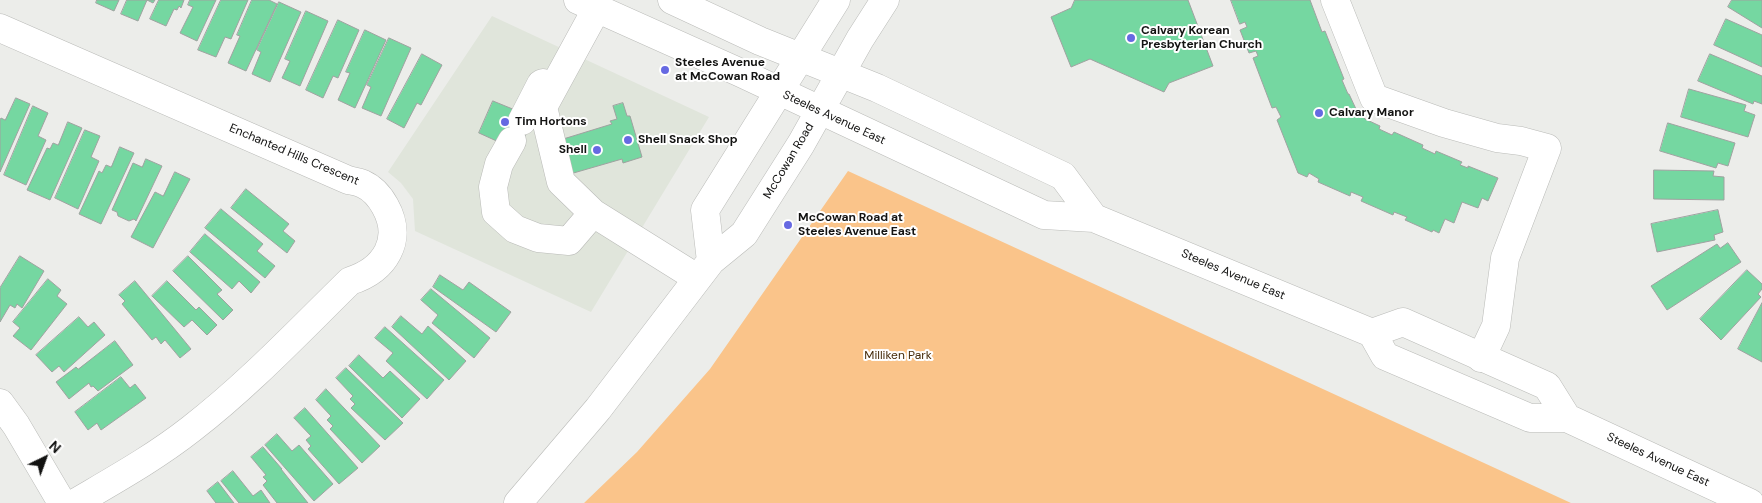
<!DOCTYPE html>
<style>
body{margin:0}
#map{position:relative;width:1762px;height:503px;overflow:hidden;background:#ecedea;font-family:"DM Sans",sans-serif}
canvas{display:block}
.north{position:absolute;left:20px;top:433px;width:50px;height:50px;-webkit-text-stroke:4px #fff;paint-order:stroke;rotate:42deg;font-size:14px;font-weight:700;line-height:20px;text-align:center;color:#131312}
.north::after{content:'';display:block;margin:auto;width:18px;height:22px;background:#131312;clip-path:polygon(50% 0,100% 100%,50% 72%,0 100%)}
</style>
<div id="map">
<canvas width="1762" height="503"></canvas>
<div class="north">N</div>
</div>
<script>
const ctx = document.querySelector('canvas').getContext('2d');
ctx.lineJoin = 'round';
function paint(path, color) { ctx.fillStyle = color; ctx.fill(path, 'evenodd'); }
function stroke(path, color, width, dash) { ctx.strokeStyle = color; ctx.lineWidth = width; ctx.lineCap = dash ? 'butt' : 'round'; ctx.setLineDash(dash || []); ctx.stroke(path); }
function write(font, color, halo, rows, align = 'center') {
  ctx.font = font + ' "DM Sans",sans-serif'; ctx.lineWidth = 4; ctx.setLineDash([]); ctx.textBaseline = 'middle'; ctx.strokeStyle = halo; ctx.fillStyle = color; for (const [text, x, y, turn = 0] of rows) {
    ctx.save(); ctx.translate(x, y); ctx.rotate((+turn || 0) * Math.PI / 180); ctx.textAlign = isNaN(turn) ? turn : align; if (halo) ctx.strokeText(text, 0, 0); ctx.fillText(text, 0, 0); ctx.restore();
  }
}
paint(new Path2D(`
 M492,16L709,117L591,312L415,231L413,199L401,183L388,172Z`), '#e0e5db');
paint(new Path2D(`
 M848,171L1471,457L1571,503H584L637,452L710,369Z`), '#fac48a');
const building = new Path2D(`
 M97,0H119L114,11L96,3Z
 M127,0H155L153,3L147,0L138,21L121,14Z
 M159,0H184L181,8L179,6L177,10L174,9L166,26L150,19Z
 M190,0H216L197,41L180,33L193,7L188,5Z
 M221,0H248L231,39L225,37L216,57L198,50Z
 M252,0H269L277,4L246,71L228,63L240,36L237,35Z
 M1075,0H1188L1213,66L1169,83L1164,92L1090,59L1071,67L1051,17L1071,8Z
 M1231,0H1310L1322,32L1325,31L1344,79L1342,80L1348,94H1349L1356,109L1365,119L1380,126L1379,129L1392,135L1394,132L1423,145L1422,148L1435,154L1436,151L1462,162L1460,165L1468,168V166L1498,178L1488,201L1482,198L1478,208L1462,202L1454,223L1445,219L1439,233L1433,230L1432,232L1405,220L1407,217L1394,212L1393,215L1361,201L1363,197L1351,192L1350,196L1318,182L1319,179L1309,173L1307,177L1298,173L1277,120L1281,117L1276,107L1272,108L1253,58L1258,56L1256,51L1249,53L1240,30L1247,27L1245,22L1240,24Z
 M1732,0H1762V28L1728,7Z
 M279,2L301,12L270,82L252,74L261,52L257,50Z
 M306,11L328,21L300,86L282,78L290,61L285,59Z
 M1726,19L1762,35V67L1714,45Z
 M338,20L359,30L338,78L333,76L323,98L306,90Z
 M365,30L386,40L355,108L338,100L350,73L346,72Z
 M389,38L411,48L381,116L362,108L371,87L367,85Z
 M422,54L442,65L421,105L417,103L404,128L387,119Z
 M1710,54L1762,76V104L1754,101L1753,104L1698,81Z
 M1689,89L1746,105L1744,111L1755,115L1748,137L1681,117Z
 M16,98L30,104L0,172V120L1,118L5,120Z
 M493,101L515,110L530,124L521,145L501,143L479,133Z
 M623,103L627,116H630L642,157L623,163L622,159L570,174L560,140L612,124L610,121L617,119L613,106Z
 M33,106L48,113L38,136L46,140L26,185L4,175Z
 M68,122L82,128L50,200L27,190L47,148L50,149L53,143L58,145Z
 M1668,123L1735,143L1728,166L1718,163L1716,168L1660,151Z
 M85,130L100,136L91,157L99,161L78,209L55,198Z
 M120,147L134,153L101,224L79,214L99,171L102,173L106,165L111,167Z
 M146,159L162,166L136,221L134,219L129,221L118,216L117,212L112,210L133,163L142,167Z
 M1654,170L1714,171L1713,176L1724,177V200L1654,199Z
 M175,172L190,179L153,248L131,237L155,192L163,196Z
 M246,189L289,224L283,231L295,241L287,253L231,208Z
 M221,209L263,244L257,251L275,266L265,278L205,228Z
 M1718,210L1723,232L1714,235L1715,240L1657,252L1651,224Z
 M205,234L260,282L251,293L239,281L232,289L190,252Z
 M1728,243L1741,262L1667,310L1651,286L1717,244L1720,248Z
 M20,256L44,271L22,308L17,304L15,308L10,305L0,322V288Z
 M188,256L222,290L217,294L233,310L223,320L173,271Z
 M1747,270L1762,284V289L1758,294L1761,297L1721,340L1700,319Z
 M440,275L463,290L469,282L511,312L496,332L433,287Z
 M48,279L61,290L57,296L67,304L31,350L13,336L20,328L13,322Z
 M135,281L191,349L180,358L165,340L161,344L156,337L152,340L122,304L125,301L119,295Z
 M167,281L196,310L199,307L217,325L207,335L192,320L184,327L152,296Z
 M431,289L490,338L474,358L432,323L438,315L421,300Z
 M1762,303V362L1738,349Z
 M401,316L422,334L428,326L466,361L449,380L392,327Z
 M79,317L88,327L94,322L105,335L64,372L59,366L52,372L36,355Z
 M385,327L444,380L427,399L386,361L393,353L375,338Z
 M115,341L133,365L98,391L93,386L91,387L89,383L69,399L56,382L76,367L78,369Z
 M359,355L383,378L390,371L420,399L402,418L349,366Z
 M346,368L403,423L385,440L351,408L355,404L350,399L353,396L336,378Z
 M121,377L130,388L135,384L146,398L101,430L97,423L88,430L75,412Z
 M326,389L380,446L362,463L330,429L333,426L327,420L331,416L316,400Z
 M305,408L358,468L339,484L308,449L311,446L306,440L311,436L294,418Z
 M277,434L292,451L299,445L333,484L314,501L265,445Z
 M263,447L282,469H281L308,503H277L263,485L267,481L263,477L266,475L251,457Z
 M233,471L253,496L261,490L270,503H239L221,481Z
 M218,482L234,503H216L207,491Z`);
paint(building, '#75d7a1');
stroke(building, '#9fa2a0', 1);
const minor = new Path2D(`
 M1335,0L1374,98L1444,123L1497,138L1521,141L1547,148L1505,258L1496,326L1481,358
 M597,8L543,107L561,182L593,213L697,278
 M0,28L348,180C353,181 359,182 363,184C372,188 380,197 385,206C404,240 385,270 350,281C298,332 248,385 191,429C154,458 114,480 75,503
 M522,121L541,84L543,83
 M512,141L499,164L493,187L496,212L515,229L538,238L569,241L593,213
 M0,403L16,425L62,503`);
const major = new Path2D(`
 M578,0L741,73L1044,215L1094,218L1372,333L1385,356L1530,418H1567L1750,503
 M672,0L760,41L877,88L1063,176L1094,218
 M711,261L705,210L836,0
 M1372,333L1403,322L1547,386L1567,418
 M518,503L598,409L711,261L744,234L801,144L860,39L885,0`);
stroke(minor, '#babbb8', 29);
stroke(major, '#babbb8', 29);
stroke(minor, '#fff', 28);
stroke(major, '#fff', 28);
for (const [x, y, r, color] of [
 [1131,38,5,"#6669e2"],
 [665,70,5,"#6669e2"],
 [1319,113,5,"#6669e2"],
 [505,122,5,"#6669e2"],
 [628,140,5,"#6669e2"],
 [597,150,5,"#6669e2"],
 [788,225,5,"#6669e2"]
]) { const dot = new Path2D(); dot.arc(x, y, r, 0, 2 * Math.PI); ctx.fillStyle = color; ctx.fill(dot); stroke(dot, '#fff', 2); }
write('bold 12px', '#131312', '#fff', [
 ["Calvary Korean",1141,31],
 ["Presbyterian Church",1141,45],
 ["Steeles Avenue",675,63],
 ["at McCowan Road",675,77],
 ["Calvary Manor",1329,113],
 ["Tim Hortons",515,122],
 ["Shell Snack Shop",638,140],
 ["Shell",587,150,"right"],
 ["McCowan Road at",798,218],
 ["Steeles Avenue East",798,232]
], 'left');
write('12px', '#131312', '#fff', [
 ["Steeles Avenue East",834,118,25],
 ["Enchanted Hills Crescent",294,155,23],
 ["McCowan Road",789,161,-59],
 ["Steeles Avenue East",1233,275,23],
 ["Steeles Avenue East",1658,460,25]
]);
write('12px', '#472c0b', '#fff', [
 ["Milliken Park",898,356]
]);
</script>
